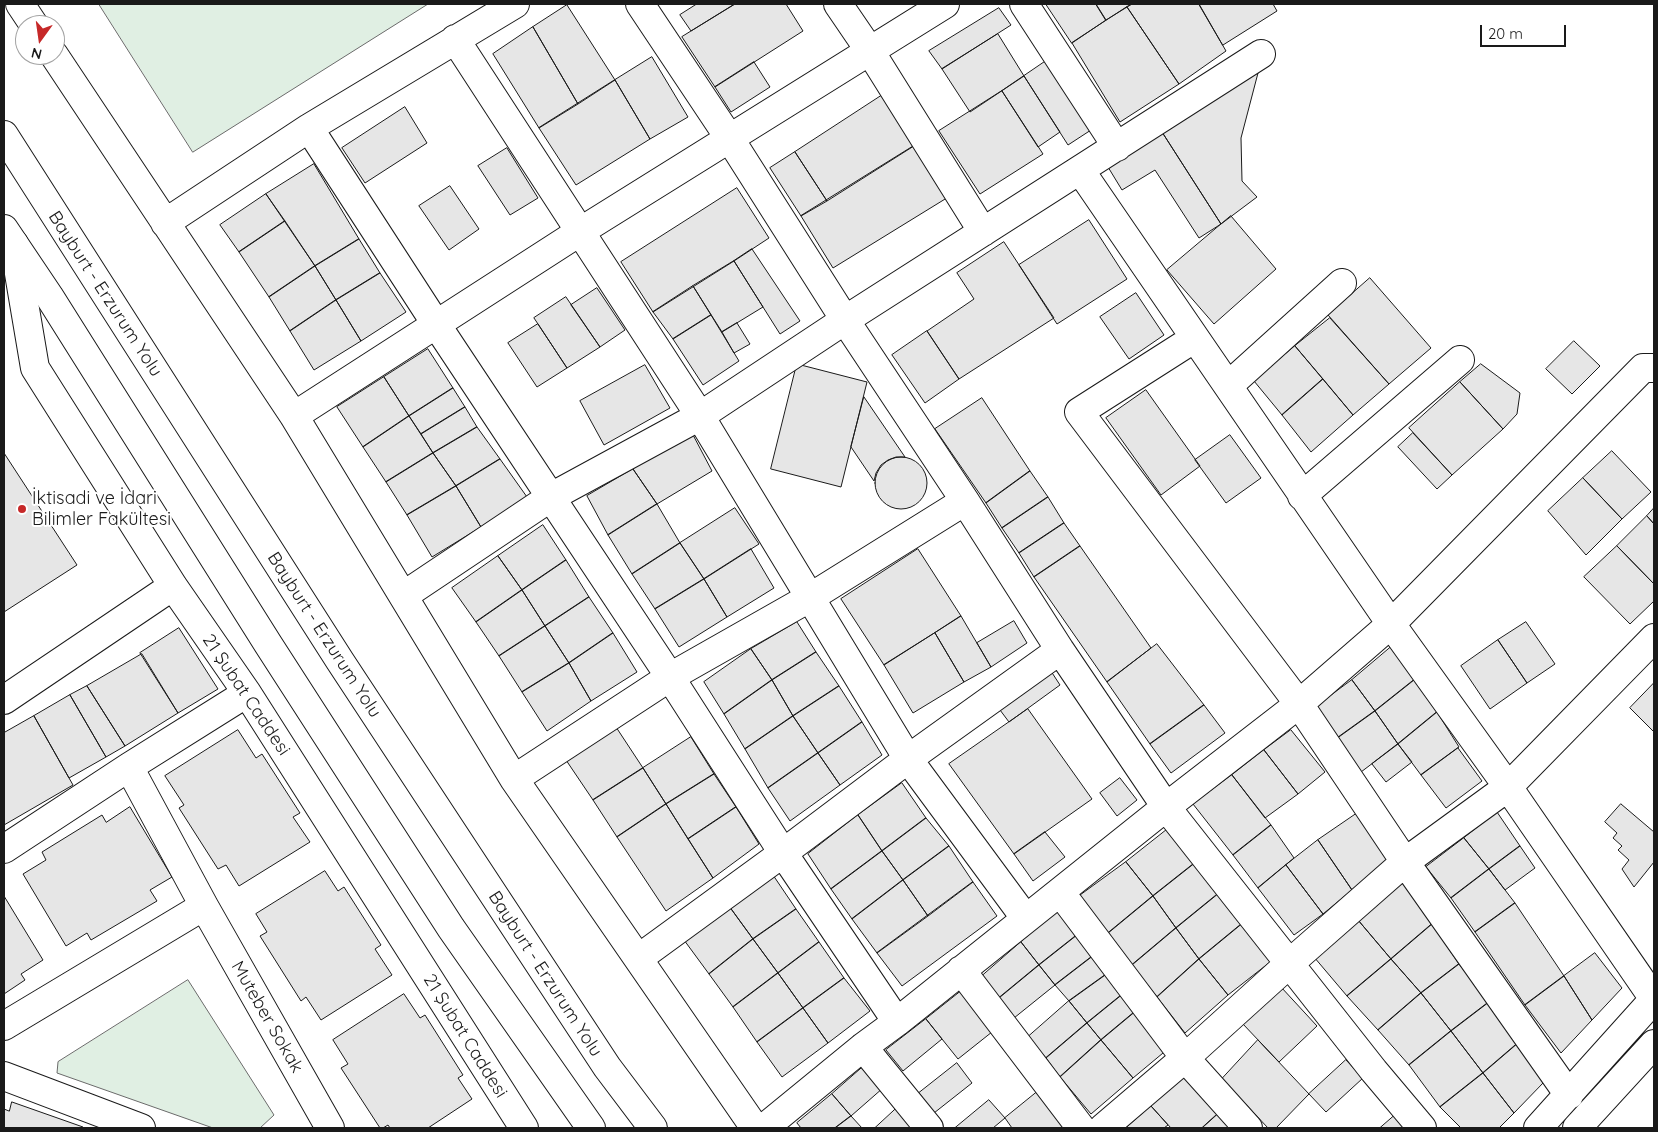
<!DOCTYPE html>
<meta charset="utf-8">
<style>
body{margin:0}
#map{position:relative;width:1658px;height:1132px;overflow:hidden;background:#fff;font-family:Quicksand,sans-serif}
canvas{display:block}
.frame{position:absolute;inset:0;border:5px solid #1a1a1a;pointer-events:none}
.north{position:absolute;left:15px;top:15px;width:50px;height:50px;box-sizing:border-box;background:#fff;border:1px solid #a3a3a3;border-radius:50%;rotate:194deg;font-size:14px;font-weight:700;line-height:20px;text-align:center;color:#1a1a1a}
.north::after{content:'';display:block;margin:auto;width:18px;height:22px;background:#c62828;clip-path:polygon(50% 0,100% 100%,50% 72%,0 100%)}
.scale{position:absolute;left:1480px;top:25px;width:86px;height:22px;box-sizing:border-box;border:2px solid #1a1a1a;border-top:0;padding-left:6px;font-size:15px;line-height:18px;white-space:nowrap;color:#1a1a1a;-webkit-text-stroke:4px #fff;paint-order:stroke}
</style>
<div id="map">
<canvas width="1658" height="1132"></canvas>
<div class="frame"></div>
<div class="north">N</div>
<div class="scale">20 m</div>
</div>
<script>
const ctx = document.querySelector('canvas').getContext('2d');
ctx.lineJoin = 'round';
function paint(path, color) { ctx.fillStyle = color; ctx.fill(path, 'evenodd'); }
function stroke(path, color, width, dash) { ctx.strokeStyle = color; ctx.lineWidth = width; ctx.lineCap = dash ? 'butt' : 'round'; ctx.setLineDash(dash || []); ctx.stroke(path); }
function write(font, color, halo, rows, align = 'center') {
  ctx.font = font + ' Quicksand,sans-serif'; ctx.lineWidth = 4; ctx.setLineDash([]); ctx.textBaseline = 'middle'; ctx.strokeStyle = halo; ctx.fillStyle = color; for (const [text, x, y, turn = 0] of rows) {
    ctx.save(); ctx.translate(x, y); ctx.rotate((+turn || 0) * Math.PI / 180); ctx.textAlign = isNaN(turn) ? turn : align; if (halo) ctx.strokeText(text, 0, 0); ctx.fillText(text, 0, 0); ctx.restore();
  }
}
const green = new Path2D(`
 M99,4H428L193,152Z
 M188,980L274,1115L260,1128H213L57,1073L58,1062Z`);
paint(green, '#e0efe3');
stroke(green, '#6a6a6a', 1);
const building = new Path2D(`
 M697,4H735L691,31L680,15Z
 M735,4H786L803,31L715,87L682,37Z
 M1046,4H1096L1106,20L1072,43Z
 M1096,4H1132L1106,20Z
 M1132,4H1199L1226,51L1179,84L1127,7Z
 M1199,4H1273L1277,11L1223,45Z
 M567,5L615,80L578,104L533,27Z
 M1127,7L1179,84L1120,122L1072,43Z
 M999,8L1011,25L942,69L929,51Z
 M533,27L578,104L539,128L493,54Z
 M998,34L1024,76L970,112L942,69Z
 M652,57L688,117L650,139L615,80Z
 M1046,61L1091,130L1068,145L1024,76Z
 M754,62L770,87L731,112L715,87Z
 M1258,73L1241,138L1242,181L1257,197L1221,224L1162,132Z
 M1024,76L1060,132L1038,147L1002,91Z
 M615,80L650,139L576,185L539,128Z
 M1002,91L1043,154L980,194L939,131Z
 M884,94L917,144L827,201L795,152Z
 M405,107L427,143L365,183L342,148Z
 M1162,132L1221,224L1199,238L1155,170L1122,190L1108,167Z
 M917,144L950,196L833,268L801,216Z
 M507,148L538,198L510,215L478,166Z
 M795,152L827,201L801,216L770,168Z
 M314,164L359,239L315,266L266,194Z
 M450,186L479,229L449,250L419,206Z
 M737,188L769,238L734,261L653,312L621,262Z
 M266,194L285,221L239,252L220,225Z
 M1231,216L1276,269L1214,324L1167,270Z
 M1089,220L1127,279L1057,324L1019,265Z
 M285,221L315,266L269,297L239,252Z
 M359,239L380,273L336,300L315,266Z
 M1004,242L1054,318L959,379L927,331L974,299L957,273Z
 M752,249L800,321L780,334L734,261Z
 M734,261L763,307L722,332L693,286Z
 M315,266L336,300L290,331L269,297Z
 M380,273L406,312L361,341L336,300Z
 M1370,278L1431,348L1389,384L1328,315Z
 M693,286L711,315L673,339L653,312Z
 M597,288L625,330L600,347L571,305Z
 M1136,293L1164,335L1129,359L1100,317Z
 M566,297L600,347L567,368L534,318Z
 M336,300L361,341L314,370L290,331Z
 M711,315L739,361L703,385L673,339Z
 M1330,318L1389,384L1353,415L1295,346Z
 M737,323L750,344L734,353L722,332Z
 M538,324L567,368L537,387L508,343Z
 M927,331L959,379L925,403L892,355Z
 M1574,341L1600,366L1572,394L1546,369Z
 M1295,346L1323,379L1282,415L1254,381Z
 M428,349L453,388L409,416L384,377Z
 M797,364L867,382L841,487L771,469Z
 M1481,364L1520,393L1517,414L1503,429L1460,382Z
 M645,365L670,408L604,445L580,401Z
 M384,377L409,416L363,447L337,407Z
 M1323,379L1353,415L1311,452L1282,415Z
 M1460,382L1503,429L1452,475L1409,428Z
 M453,388L465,407L421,434L409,416Z
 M1146,390L1200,466L1161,495L1106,418Z
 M864,397L905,457H896L888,460L881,465L876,473L874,481L851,447Z
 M982,398L1030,471L986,503L935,429Z
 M465,407L477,427L433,453L421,434Z
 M409,416L433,453L386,482L363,447Z
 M477,427L500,459L456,486L433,453Z
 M692,433L712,471L657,504L633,469Z
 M1413,433L1452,475L1437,489L1398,447Z
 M1230,435L1261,478L1226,503L1195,460Z
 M1612,451L1651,492L1622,519L1583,478Z
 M4,453L77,565L4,612Z
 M433,453L456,486L407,515L386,482Z
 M875 483a26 26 0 1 1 52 0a26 26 0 1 1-52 0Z
 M500,459L527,497L481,527L456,486Z
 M633,469L657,504L608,535L587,496Z
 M1030,471L1048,497L1002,528L986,503Z
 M1583,478L1622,519L1586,555L1548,511Z
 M456,486L481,527L432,557L407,515Z
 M1048,497L1064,523L1019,553L1002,528Z
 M657,504L680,543L632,574L608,535Z
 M735,508L759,544L704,579L680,543Z
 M1654,508V524L1647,516Z
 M1647,516L1654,524V584L1617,546Z
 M1064,523L1080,546L1034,577L1019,553Z
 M543,525L566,560L522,590L498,556Z
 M680,543L704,579L655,609L632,574Z
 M1080,546L1151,648L1107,682L1034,577Z
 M1617,546L1654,584V601L1630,624L1584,577Z
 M751,549L774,588L727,617L704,579Z
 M918,549L961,616L884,665L841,599Z
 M498,556L522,590L476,622L452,588Z
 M566,560L589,597L545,626L522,590Z
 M704,579L727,617L679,647L655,609Z
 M522,590L545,626L499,656L476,622Z
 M589,597L613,633L569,663L545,626Z
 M961,616L991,667L964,682L935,633Z
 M1014,621L1027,643L991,667L977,643Z
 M797,622L816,652L772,680L751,649Z
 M1526,622L1555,664L1527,683L1498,640Z
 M545,626L569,663L522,692L499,656Z
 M179,628L218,689L178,713L140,653Z
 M613,633L637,672L591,701L569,663Z
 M935,633L964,682L913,713L884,665Z
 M1498,640L1527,683L1490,709L1461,666Z
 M1157,644L1204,705L1150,744L1107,682Z
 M1391,647L1414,680L1375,711L1352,680Z
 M751,649L772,680L724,714L704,682Z
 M816,652L839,686L793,716L772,680Z
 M142,654L178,713L125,746L87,686Z
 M569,663L591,701L547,731L522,692Z
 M1047,665L1060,685L1009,722L994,702Z
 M772,680L793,716L745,749L724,714Z
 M1352,680L1375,711L1336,739L1314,708Z
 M1414,680L1437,712L1398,744L1375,711Z
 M1654,683V732L1630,708Z
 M87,686L125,746L106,757L70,695Z
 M839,686L862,722L818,753L793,716Z
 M70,695L106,757L69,778L34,716Z
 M1204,705L1225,733L1171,773L1150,744Z
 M1028,709L1092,799L1014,854L949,764Z
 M1375,711L1398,744L1361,772L1336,739Z
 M1437,712L1459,747L1421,775L1398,744Z
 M34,716L73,785L4,825V733Z
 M793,716L818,753L768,788L745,749Z
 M862,722L882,755L840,785L818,753Z
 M616,727L643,768L593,800L566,760Z
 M238,730L256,758L262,754L300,813L293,817L310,842L239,886L226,865L218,869L179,808L184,805L165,776Z
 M1291,730L1325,772L1298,794L1264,750Z
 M691,737L714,774L666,804L643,768Z
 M1398,744L1412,762L1386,782L1372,764Z
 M1458,748L1482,781L1446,808L1421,775Z
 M1264,750L1298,794L1265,818L1232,775Z
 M818,753L840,785L790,821L768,788Z
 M643,768L666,804L617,837L593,800Z
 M714,774L736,807L688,839L666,804Z
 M1232,775L1271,825L1233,855L1193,804Z
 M1120,778L1137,800L1117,816L1100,793Z
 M902,783L926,818L882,851L858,815Z
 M666,804L713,878L666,911L617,837Z
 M1621,804L1654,832V862L1634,887L1622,869L1629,860L1618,850L1622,846L1613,838L1617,833L1605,822Z
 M130,807L172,877L150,890L157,901L91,940L87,933L66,946L23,874L46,860L42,852L102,815L106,822Z
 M736,807L759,844L713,878L688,839Z
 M1497,812L1520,846L1489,869L1464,838Z
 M1356,814L1389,859L1352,890L1318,840Z
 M858,815L882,851L831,889L808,854Z
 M926,818L949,846L903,880L882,851Z
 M1271,825L1294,858L1258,888L1233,855Z
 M1169,828L1196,862L1153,896L1126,862Z
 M1045,832L1065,857L1033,881L1014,854Z
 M1464,838L1489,869L1451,898L1426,867Z
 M1318,840L1352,890L1323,914L1286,865Z
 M949,846L973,882L928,916L903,880Z
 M1520,846L1535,868L1505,890L1489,869Z
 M882,851L903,880L852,919L831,889Z
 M1126,862L1153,896L1107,934L1078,897Z
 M1196,862L1219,893L1176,928L1153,896Z
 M1286,865L1323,914L1294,935L1258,888Z
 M1489,869L1515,903L1475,932L1451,898Z
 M325,871L338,891L344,887L381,945L375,949L392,975L321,1020L306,997L301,1001L260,936L267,932L256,914Z
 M773,875L796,909L753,939L729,906Z
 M903,880L928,916L877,953L852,919Z
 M1402,881L1432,924L1391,959L1358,920Z
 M973,882L997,916L902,986L877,953Z
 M1219,893L1244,922L1199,959L1176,928Z
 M4,896L43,960L21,974L25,980L4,994Z
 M1153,896L1176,928L1132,965L1107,934Z
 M1515,903L1564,976L1525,1005L1475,932Z
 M729,906L753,939L709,974L684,940Z
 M796,909L819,942L778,973L753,939Z
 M1059,909L1077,935L1039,965L1021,942Z
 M1358,920L1391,959L1347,996L1314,957Z
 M1244,922L1274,959L1228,995L1199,959Z
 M1432,924L1459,964L1421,993L1391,959Z
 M1176,928L1199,959L1157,997L1132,965Z
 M1077,935L1094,955L1055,985L1039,965Z
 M753,939L778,973L733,1007L709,974Z
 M819,942L844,978L803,1008L778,973Z
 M1021,942L1039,965L999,998L981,977Z
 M1595,953L1622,988L1592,1020L1564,976Z
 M1094,955L1108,973L1069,1001L1055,985Z
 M1199,959L1228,995L1185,1033L1157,997Z
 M1391,959L1421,993L1378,1030L1347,996Z
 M1459,964L1489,1002L1451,1031L1421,993Z
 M1039,965L1055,985L1014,1018L999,998Z
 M778,973L803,1008L757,1042L733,1007Z
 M1108,973L1124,993L1087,1023L1069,1001Z
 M1564,976L1592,1020L1561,1053L1525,1005Z
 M844,978L870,1011L828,1043L803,1008Z
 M1281,987L1317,1026L1279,1062L1242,1023Z
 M965,988L997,1028L958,1059L926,1019Z
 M1124,993L1137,1010L1101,1040L1087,1023Z
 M1421,993L1451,1031L1409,1065L1378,1030Z
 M404,994L420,1018L425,1015L463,1075L458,1078L472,1099L428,1128H390L388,1125L383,1128H380L341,1068L348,1064L333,1040Z
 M1069,1001L1087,1023L1046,1058L1028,1037Z
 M1489,1002L1518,1043L1483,1073L1451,1031Z
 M803,1008L828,1043L782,1077L757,1042Z
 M1137,1010L1169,1048L1133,1078L1101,1040Z
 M926,1019L942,1039L903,1071L886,1050Z
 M1087,1023L1101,1040L1060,1077L1046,1058Z
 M1451,1031L1483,1073L1440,1107L1409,1065Z
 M1101,1040L1133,1078L1091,1114L1060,1077Z
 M1258,1040L1309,1094L1276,1128H1268L1222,1079Z
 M1518,1043L1544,1082L1514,1113L1483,1073Z
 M1346,1060L1363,1078L1326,1112L1309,1094Z
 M957,1063L972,1083L934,1113L919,1093Z
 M864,1066L883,1088L851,1116L832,1094Z
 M1188,1073L1222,1110L1202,1128H1171L1151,1106Z
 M1483,1073L1514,1113L1499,1128H1461L1440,1107Z
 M1042,1088L1075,1128H1012L1005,1118Z
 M832,1094L851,1116L835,1128H801L797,1123Z
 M989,1100L1005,1118L993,1128H955Z
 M12,1102L83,1127L82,1128H4V1109L9,1111Z
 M899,1106L913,1128H875Z
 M1151,1106L1168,1125L1164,1128H1126Z
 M1222,1110L1238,1128H1202Z
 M851,1116L862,1128H835Z
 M1394,1116L1405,1128H1380Z`);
paint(building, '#e6e6e6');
stroke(building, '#1a1a1a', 1);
const minor = new Path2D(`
 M20,4L34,25
 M640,4L730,139L845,320L965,501L1060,650L1166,807L1374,1071L1422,1128
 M838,4L870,51L983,232
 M1024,4L1117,147
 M455,39L700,416L908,759L1026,919
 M54,55L294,416L514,779L755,1128
 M309,128L436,324L670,677L783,853L897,1022
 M1080,170L1391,624L1508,787L1654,999
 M165,223L309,128L515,4
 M14,244L35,368L173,586L247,693L524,1128
 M1195,338L1079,412L1299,704L1405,862L1569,1095
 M1228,386L1342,283
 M294,416L581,231L945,4
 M1302,496L1460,360
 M403,596L551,497L700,416L845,320L1261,54
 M4,700L173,586
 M129,767L204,906L330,1128
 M514,779L670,677L811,597L965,501
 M4,849L129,767L247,693
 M1060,892L1185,1058L1248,1128
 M639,958L783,853L908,759L1060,650
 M961,970L1081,1128
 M4,1026L204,906
 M863,1047L929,1128
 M4,1076L141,1128
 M764,1128L863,1047L897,1022L1166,807L1299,704L1391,624L1643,368H1654
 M1103,1128L1185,1058L1290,963L1405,862L1508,787L1654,638
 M1538,1128L1654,999
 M1577,1128L1654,1044`);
const highway = new Path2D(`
 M4,135L340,661L607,1067L653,1128
 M4,229L49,296L268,644L451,928L591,1128`);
stroke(minor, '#1a1a1a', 30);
stroke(highway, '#1a1a1a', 30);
stroke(minor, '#fff', 28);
stroke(highway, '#fff', 28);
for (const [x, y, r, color] of [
 [22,509,5,"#c62828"]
]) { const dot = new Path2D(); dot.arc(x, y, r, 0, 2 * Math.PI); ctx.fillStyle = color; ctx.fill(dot); stroke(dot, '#fff', 2); }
write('18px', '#1a1a1a', '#fff', [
 ["Bayburt - Erzurum Yolu",105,294,57],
 ["Bayburt - Erzurum Yolu",324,635,57],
 ["21 Şubat Caddesi",246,695,56],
 ["Bayburt - Erzurum Yolu",545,974,57],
 ["Muteber Sokak",267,1017,60],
 ["21 Şubat Caddesi",465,1036,58]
]);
write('18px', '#1a1a1a', '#fff', [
 ["İktisadi ve İdari",32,499],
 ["Bilimler Fakültesi",32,520]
], 'left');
</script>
